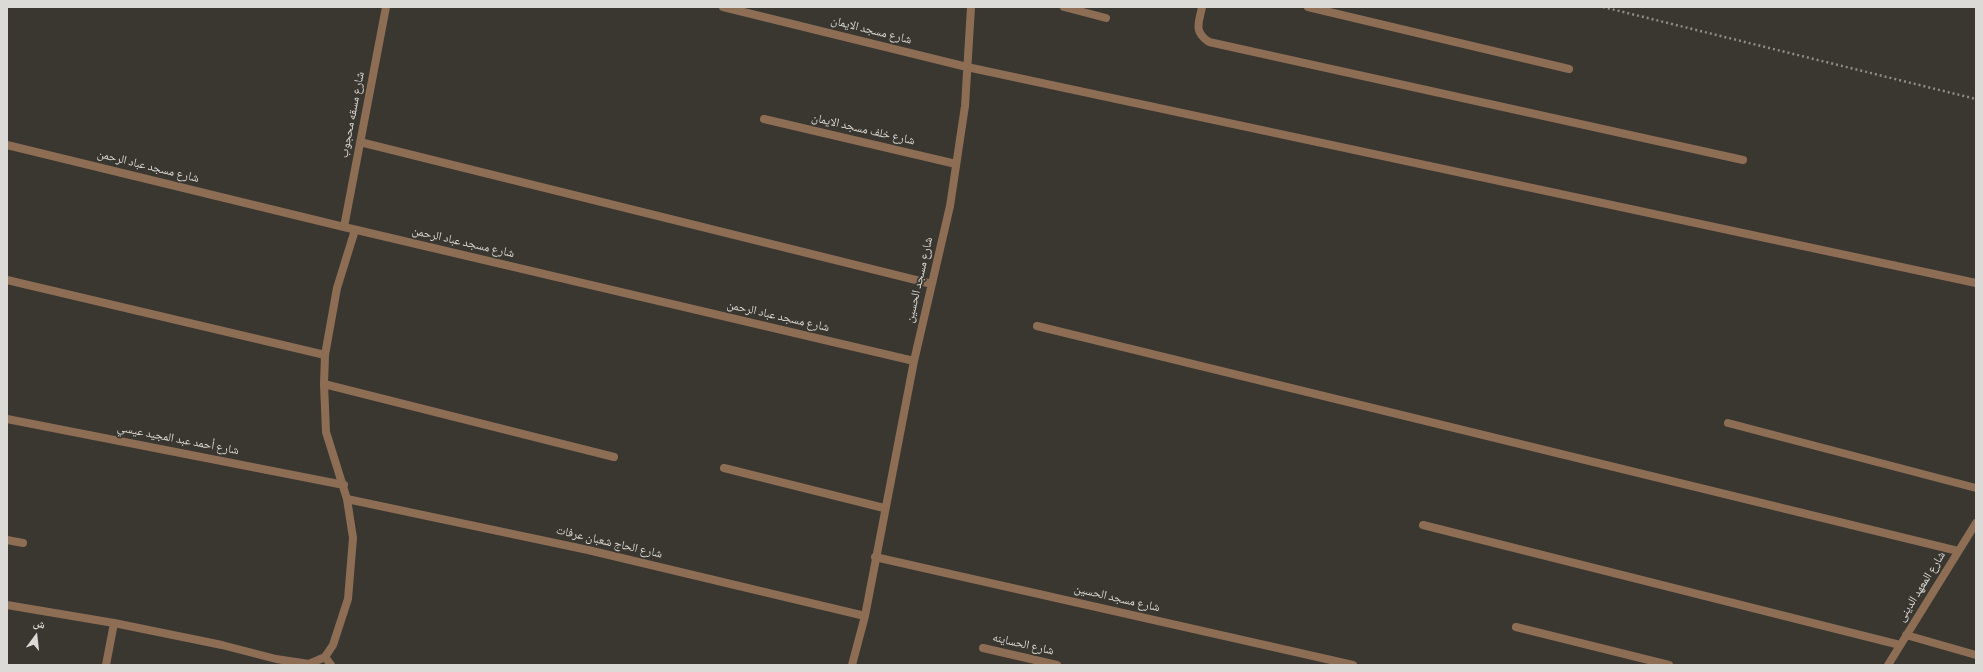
<!DOCTYPE html>
<meta charset="utf-8">
<style>
body{margin:0}
#map{position:relative;width:1983px;height:672px;overflow:hidden;background:#3a3731;font-family:"Source Sans 3","Noto Naskh Arabic",sans-serif}
canvas{display:block}
.frame{position:absolute;inset:0;border:8px solid #dcdad6;pointer-events:none}
.north{position:absolute;left:16px;top:616px;width:40px;height:40px;-webkit-text-stroke:3px #3a3731;paint-order:stroke;rotate:15deg;font-size:11px;font-weight:700;line-height:16px;text-align:center;color:#dcdad6}
.north::after{content:'';display:block;margin:auto;width:14px;height:18px;background:#dcdad6;clip-path:polygon(50% 0,100% 100%,50% 72%,0 100%)}
</style>
<div id="map">
<canvas width="1983" height="672"></canvas>
<div class="frame"></div>
<div class="north">ش</div>
</div>
<script>
const ctx = document.querySelector('canvas').getContext('2d');
ctx.lineJoin = 'round';
function stroke(path, color, width, dash) { ctx.strokeStyle = color; ctx.lineWidth = width; ctx.lineCap = dash ? 'butt' : 'round'; ctx.setLineDash(dash || []); ctx.stroke(path); }
function write(font, color, halo, rows, align = 'center') {
  ctx.font = font + ' "Source Sans 3","Noto Naskh Arabic",sans-serif'; ctx.lineWidth = 3.5; ctx.setLineDash([]); ctx.textBaseline = 'middle'; ctx.strokeStyle = halo; ctx.fillStyle = color; for (const [text, x, y, turn = 0] of rows) {
    ctx.save(); ctx.translate(x, y); ctx.rotate((+turn || 0) * Math.PI / 180); ctx.textAlign = isNaN(turn) ? turn : align; if (halo) ctx.strokeText(text, 0, 0); ctx.fillText(text, 0, 0); ctx.restore();
  }
}
stroke(new Path2D(`
 M1603,7L1976,99`), '#8f8c87', 2.5, [2, 3]);
stroke(new Path2D(`
 M723,7L967,67L1976,283
 M1064,7L1106,18
 M1202,7C1199,23 1193,31 1209,42L1743,160
 M1308,7L1569,69
 M764,119L956,164
 M360,142L932,284
 M7,145L344,227L914,361
 M344,227L386,7
 M7,280L325,355
 M1037,326L1958,551
 M324,384L614,457
 M7,419L344,485
 M1728,423L1976,488
 M724,468L884,508
 M347,499L588,550L865,616
 M1423,525L1900,645
 M7,540L23,543
 M875,557L1353,665
 M7,605L114,623L222,645L276,659L309,664L325,657L333,645L348,599L353,538L347,499L326,432L324,384L325,355L337,288L355,230
 M1516,627L1669,665
 M1906,635L1976,655
 M983,648L1057,665
 M325,657L331,665
 M106,665L114,623
 M852,665L865,616L914,361L950,206L965,106L971,7
 M1888,665L1976,523`), '#8d6e55', 8);
write('12px', '#dcdad6', '#3a3731', [
 ["شارع مسجد الايمان",871,31,14],
 ["شارع مسقه محجوب",353,115,-79],
 ["شارع خلف مسجد الايمان",863,130,13],
 ["شارع مسجد عباد الرحمن",148,167,14],
 ["شارع مسجد عباد الرحمن",463,243,13],
 ["شارع مسجد الحسين",920,280,-77],
 ["شارع مسجد عباد الرحمن",778,317,13],
 ["شارع أحمد عبد المجيد عيسي",178,440,11],
 ["شارع الحاج شعبان عرفات",609,543,13],
 ["شارع المعهد الدينى",1922,587,-58],
 ["شارع مسجد الحسين",1117,599,13],
 ["شارع الحساينه",1023,645,13]
]);
</script>
